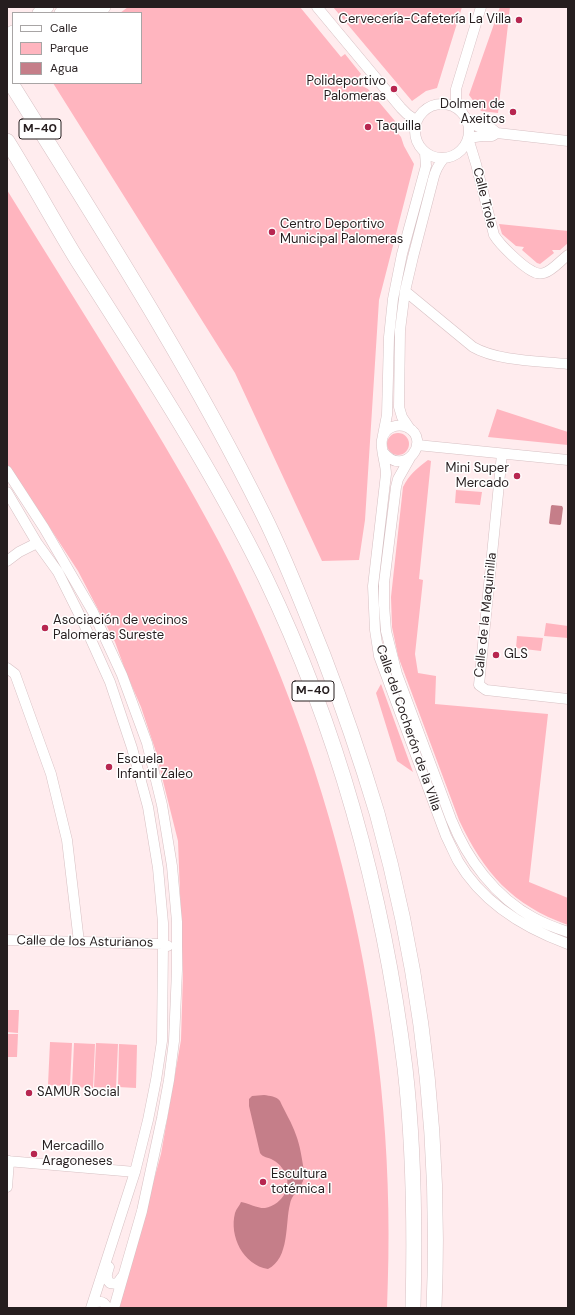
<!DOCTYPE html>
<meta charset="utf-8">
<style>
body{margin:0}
#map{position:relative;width:575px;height:1315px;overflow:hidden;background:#ffecee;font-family:"DM Sans",sans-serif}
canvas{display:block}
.frame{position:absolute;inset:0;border:8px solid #261e1f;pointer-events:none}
.legend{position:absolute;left:12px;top:12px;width:130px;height:72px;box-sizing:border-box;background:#fff;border:1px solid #a8a5a5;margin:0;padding:5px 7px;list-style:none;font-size:12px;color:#261e1f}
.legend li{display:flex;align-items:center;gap:8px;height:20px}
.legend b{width:20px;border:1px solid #a8a5a5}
</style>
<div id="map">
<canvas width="575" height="1315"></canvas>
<div class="frame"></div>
<ul class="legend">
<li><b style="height:5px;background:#fff"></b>Calle</li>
<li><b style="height:11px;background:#ffb5bf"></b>Parque</li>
<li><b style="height:11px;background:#c57e89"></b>Agua</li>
</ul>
</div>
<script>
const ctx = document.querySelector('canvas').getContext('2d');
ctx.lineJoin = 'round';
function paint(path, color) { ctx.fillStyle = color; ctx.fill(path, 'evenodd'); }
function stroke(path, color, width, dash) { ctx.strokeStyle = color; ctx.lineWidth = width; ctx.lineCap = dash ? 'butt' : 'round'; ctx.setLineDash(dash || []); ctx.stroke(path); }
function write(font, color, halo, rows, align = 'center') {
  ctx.font = font + ' "DM Sans",sans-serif'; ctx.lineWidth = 3; ctx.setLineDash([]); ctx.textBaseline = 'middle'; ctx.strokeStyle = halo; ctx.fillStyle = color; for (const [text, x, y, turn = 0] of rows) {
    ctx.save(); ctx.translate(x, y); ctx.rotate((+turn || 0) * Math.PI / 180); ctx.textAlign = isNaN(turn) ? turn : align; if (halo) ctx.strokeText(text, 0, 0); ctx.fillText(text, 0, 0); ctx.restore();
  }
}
paint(new Path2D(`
 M128,7H300L341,57L345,54L361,74L356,80L362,86L368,89L400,127L396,131L401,137L404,146L414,164L379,300L365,520L359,560L322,561L235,373L53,83H141V13H120Z
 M333,7H462L437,88L426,91L412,101Z
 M500,7H510L498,113L481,111L469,95Z
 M7,190C47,255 88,320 128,385C160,437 191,489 219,542C341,777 400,1044 387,1308H119L161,1154L181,1040L183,973L178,841L155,749L141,707L127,675L115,642L78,571L22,485L7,464Z
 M499,224L568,231V243L560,250H552L554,253L540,264L537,263L522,250L524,247L516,246L502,234Z
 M497,409L568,432V445L488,437Z
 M387 444a11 11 0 1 1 22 0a11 11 0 1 1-22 0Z
 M428,460L431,461L419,579L423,580L415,654L418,673L436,676L435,704L548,714L529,882L568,898V925C512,905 484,873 459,820L398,656L392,627L391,597L403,487C409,475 417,468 428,460Z
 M456,490L482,492L480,505L455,503Z
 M546,623L568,626V638L544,636Z
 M517,636L543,638L541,651L516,648Z
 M381,684L413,772L397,761L376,693Z
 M7,1010H19L18,1033L7,1032Z
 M7,1034H18L17,1057H7Z
 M50,1042L72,1043L70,1086L48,1085Z
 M74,1043L95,1044L93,1088L72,1087Z
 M96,1043L118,1044L116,1088L94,1087Z
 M119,1044L137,1045L136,1088L118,1087Z`), '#ffb5bf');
paint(new Path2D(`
 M552,505L562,506L563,508L561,524L560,525L550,524L549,523L551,506Z
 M264,1095C270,1096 276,1096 280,1101C285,1112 292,1123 296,1135C300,1145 302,1159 304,1171C305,1189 293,1190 290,1204C285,1223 290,1258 268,1269C243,1265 229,1236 235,1213C236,1209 240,1205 241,1202C247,1203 260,1209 265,1208C283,1205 295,1184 282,1168C280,1165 277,1162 273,1160C268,1157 263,1158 260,1153L249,1106V1099L252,1096Z`), '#c57e89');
const minor = new Path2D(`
 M317,7L401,108L407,114L417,121
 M415 131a27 27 0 1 1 54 0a27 27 0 1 1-54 0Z
 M462,112L456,100V89L481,7
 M467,122L479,127L492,129L497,133L568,141
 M497,133L492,136H482L468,138L476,164L494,235C500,245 522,266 532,271C535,273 540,274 544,273C552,271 561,260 568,255
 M405,291L473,347C497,361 539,361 568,364
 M410,429L402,417L399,407L400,330L405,291L413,257L433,180C435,171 438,165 444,158
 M383,435L387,415L389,337L393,299L402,254L426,166L425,153
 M417,445L568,460
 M383,452C404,479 433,440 407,427C402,425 397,425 392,427C373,435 386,459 386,474L373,586L375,630L379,656L446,836C450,844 454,853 458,861C482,902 524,928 568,944
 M502,454L479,685L486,690L568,699
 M411,456L398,479L396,487L384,583V605L386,631L397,674L451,819C467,859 495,897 534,918C545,924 556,928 568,932
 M7,471L44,528L93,612L122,675L147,743L162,805L172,866L177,922V970L174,1041L169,1080L162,1118L142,1211L114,1308
 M7,492L37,543L58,572L83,622L110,682L132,748L148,807L158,868L163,923V944L162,1041L156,1080L148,1120L135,1172L91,1308
 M7,561L19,552L37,543
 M7,668L15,674L51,774L67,840L79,942
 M7,940L163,944L168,946
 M7,1161L135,1172
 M7,1187L9,1161
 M109,1267C107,1273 105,1278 110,1283L117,1284L122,1277
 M93,1308L96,1302C102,1301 105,1302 107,1308`);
const major = new Path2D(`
 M75,7C84,13 95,14 104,7
 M39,13L47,7
 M61,13L67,10L76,8
 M7,36L13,32
 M7,48L13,44`);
const highway = new Path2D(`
 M7,58L13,68
 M7,77C96,220 188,362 263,514C286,560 304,608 323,655C343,707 361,760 377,813C422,974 441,1141 434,1308
 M7,141C32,181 54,222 78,261C144,364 211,467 265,577C339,731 384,899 405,1068C414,1147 415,1228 413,1308`);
stroke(minor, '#d7c0c3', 11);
stroke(major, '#d7c0c3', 14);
stroke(highway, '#d7c0c3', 16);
stroke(minor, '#fff', 10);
stroke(major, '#fff', 13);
stroke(highway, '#fff', 15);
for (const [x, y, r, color] of [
 [519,20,4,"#b72650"],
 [394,89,4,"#b72650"],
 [513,112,4,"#b72650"],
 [368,127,4,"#b72650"],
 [272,232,4,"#b72650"],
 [517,476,4,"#b72650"],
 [45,628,4,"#b72650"],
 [496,655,4,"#b72650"],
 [109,767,4,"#b72650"],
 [29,1093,4,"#b72650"],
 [34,1154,4,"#b72650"],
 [263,1182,4,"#b72650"]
]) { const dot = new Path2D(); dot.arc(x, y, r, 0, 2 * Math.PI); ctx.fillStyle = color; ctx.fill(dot); stroke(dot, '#fff', 1.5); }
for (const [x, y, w] of [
 [40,129,42],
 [313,691,42]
]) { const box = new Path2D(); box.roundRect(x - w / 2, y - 10, w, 20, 3); ctx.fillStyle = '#fff'; ctx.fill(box); stroke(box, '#261e1f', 1); }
write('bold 12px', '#261e1f', null, [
 ["M-40",40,129],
 ["M-40",313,691]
]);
write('13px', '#261e1f', '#fff', [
 ["Cervecería-Cafetería La Villa",511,20,"right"],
 ["Polideportivo",386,82,"right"],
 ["Palomeras",386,97,"right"],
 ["Dolmen de",505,105,"right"],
 ["Axeitos",505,120,"right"],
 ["Taquilla",376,127],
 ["Centro Deportivo",280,225],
 ["Municipal Palomeras",280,240],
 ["Mini Super",509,469,"right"],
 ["Mercado",509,484,"right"],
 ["Asociación de vecinos",53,621],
 ["Palomeras Sureste",53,636],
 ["GLS",504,655],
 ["Escuela",117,760],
 ["Infantil Zaleo",117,775],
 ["SAMUR Social",37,1093],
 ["Mercadillo",42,1147],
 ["Aragoneses",42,1162],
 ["Escultura",271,1175],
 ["totémica I",271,1190]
], 'left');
write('13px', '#261e1f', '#fff', [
 ["Calle Trole",484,198,76],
 ["Calle de la Maquinilla",486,615,-84],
 ["Calle del Cocherón de la Villa",408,728,71],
 ["Calle de los Asturianos",85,942,1]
]);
</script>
